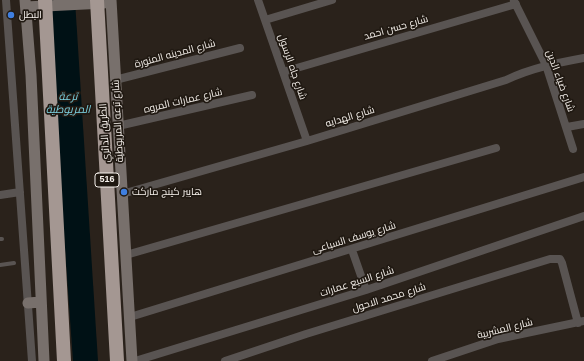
<!DOCTYPE html>
<meta charset="utf-8">
<style>
body{margin:0}
canvas{display:block;background:#2a221b}
</style>
<canvas width="584" height="361"></canvas>
<script>
const ctx = document.querySelector('canvas').getContext('2d');
ctx.lineJoin = 'round';
function paint(path, color) { ctx.fillStyle = color; ctx.fill(path, 'evenodd'); }
function stroke(path, color, width, dash) { ctx.strokeStyle = color; ctx.lineWidth = width; ctx.lineCap = dash ? 'butt' : 'round'; ctx.setLineDash(dash || []); ctx.stroke(path); }
function write(font, color, halo, rows, align = 'center') {
  ctx.font = font + ' Arial,Cairo,sans-serif'; ctx.lineWidth = 3.5; ctx.setLineDash([]); ctx.textBaseline = 'middle'; ctx.strokeStyle = halo; ctx.fillStyle = color; for (const [text, x, y, turn = 0] of rows) {
    ctx.save(); ctx.translate(x, y); ctx.rotate((+turn || 0) * Math.PI / 180); ctx.textAlign = isNaN(turn) ? turn : align; if (halo) ctx.strokeText(text, 0, 0); ctx.fillText(text, 0, 0); ctx.restore();
  }
}
paint(new Path2D(`
 M51,0H75L98,361H73L54,95Z`), '#001115');
stroke(new Path2D(`
 M0,239H2
 M0,265L14,263`), '#595452', 4);
stroke(new Path2D(`
 M6,0L32,361
 M258,0L307,141
 M514,1L546,65L573,149
 M265,20L332,0
 M283,72L516,4
 M115,80L240,48
 M118,126L252,95
 M567,127L584,124
 M122,194L307,141L506,80C531,68 557,63 584,58
 M0,195L20,192
 M352,250L366,290
 M126,255L496,148
 M130,317L584,177
 M135,361L366,290L584,216
 M225,361L306,334L550,259H560L562,263L578,323
 M432,361L498,339L584,321`), '#595452', 8);
stroke(new Path2D(`
 M25,0L31,75L44,361
 M111,0L132,361
 M26,7L104,3
 M28,303L41,302`), '#78706c', 11);
stroke(new Path2D(`
 M45,0L64,361
 M97,0L117,361`), '#a49792', 14);
for (const [x, y, r, color] of [
 [11,15,4,"#3f7fe0"],
 [124,192,4,"#3f7fe0"]
]) { const dot = new Path2D(); dot.arc(x, y, r, 0, 2 * Math.PI); ctx.fillStyle = color; ctx.fill(dot); stroke(dot, '#201912', 1.5); }
for (const [x, y, w] of [
 [107,180,24]
]) { const box = new Path2D(); box.roundRect(x - w / 2, y - 7, w, 14, 3); ctx.fillStyle = '#201912'; ctx.fill(box); stroke(box, '#f6f1ec', 1); }
write('bold 9px', '#f6f1ec', null, [
 ["516",107,180]
]);
write('10px', '#f6f1ec', '#201912', [
 ["البطل",19,15],
 ["هايبر كينج ماركت",132,192]
], 'left');
write('10px', '#f6f1ec', '#201912', [
 ["شارع حسن احمد",396,28,-16],
 ["شارع المدينه المنورة",175,54,-15],
 ["شارع جاه الرسول",292,67,71],
 ["شارع ضياء الدين",560,81,70],
 ["شارع عمارات المروه",183,101,-13],
 ["شارع الهدايه",350,117,-17],
 ["شارع ترعه المريوطية",118,121,-93],
 ["الطريق الدائري",105,133,-93],
 ["شارع يوسف السباعى",354,238,-17],
 ["شارع السبع عمارات",357,282,-18],
 ["شارع محمد الاحول",389,298,-17],
 ["شارع المشربية",505,329,-14]
]);
write('italic 11px', '#7bd0df', '#201912', [
 ["ترعة",68,97],
 ["المريوطية",68,110]
]);
</script>
